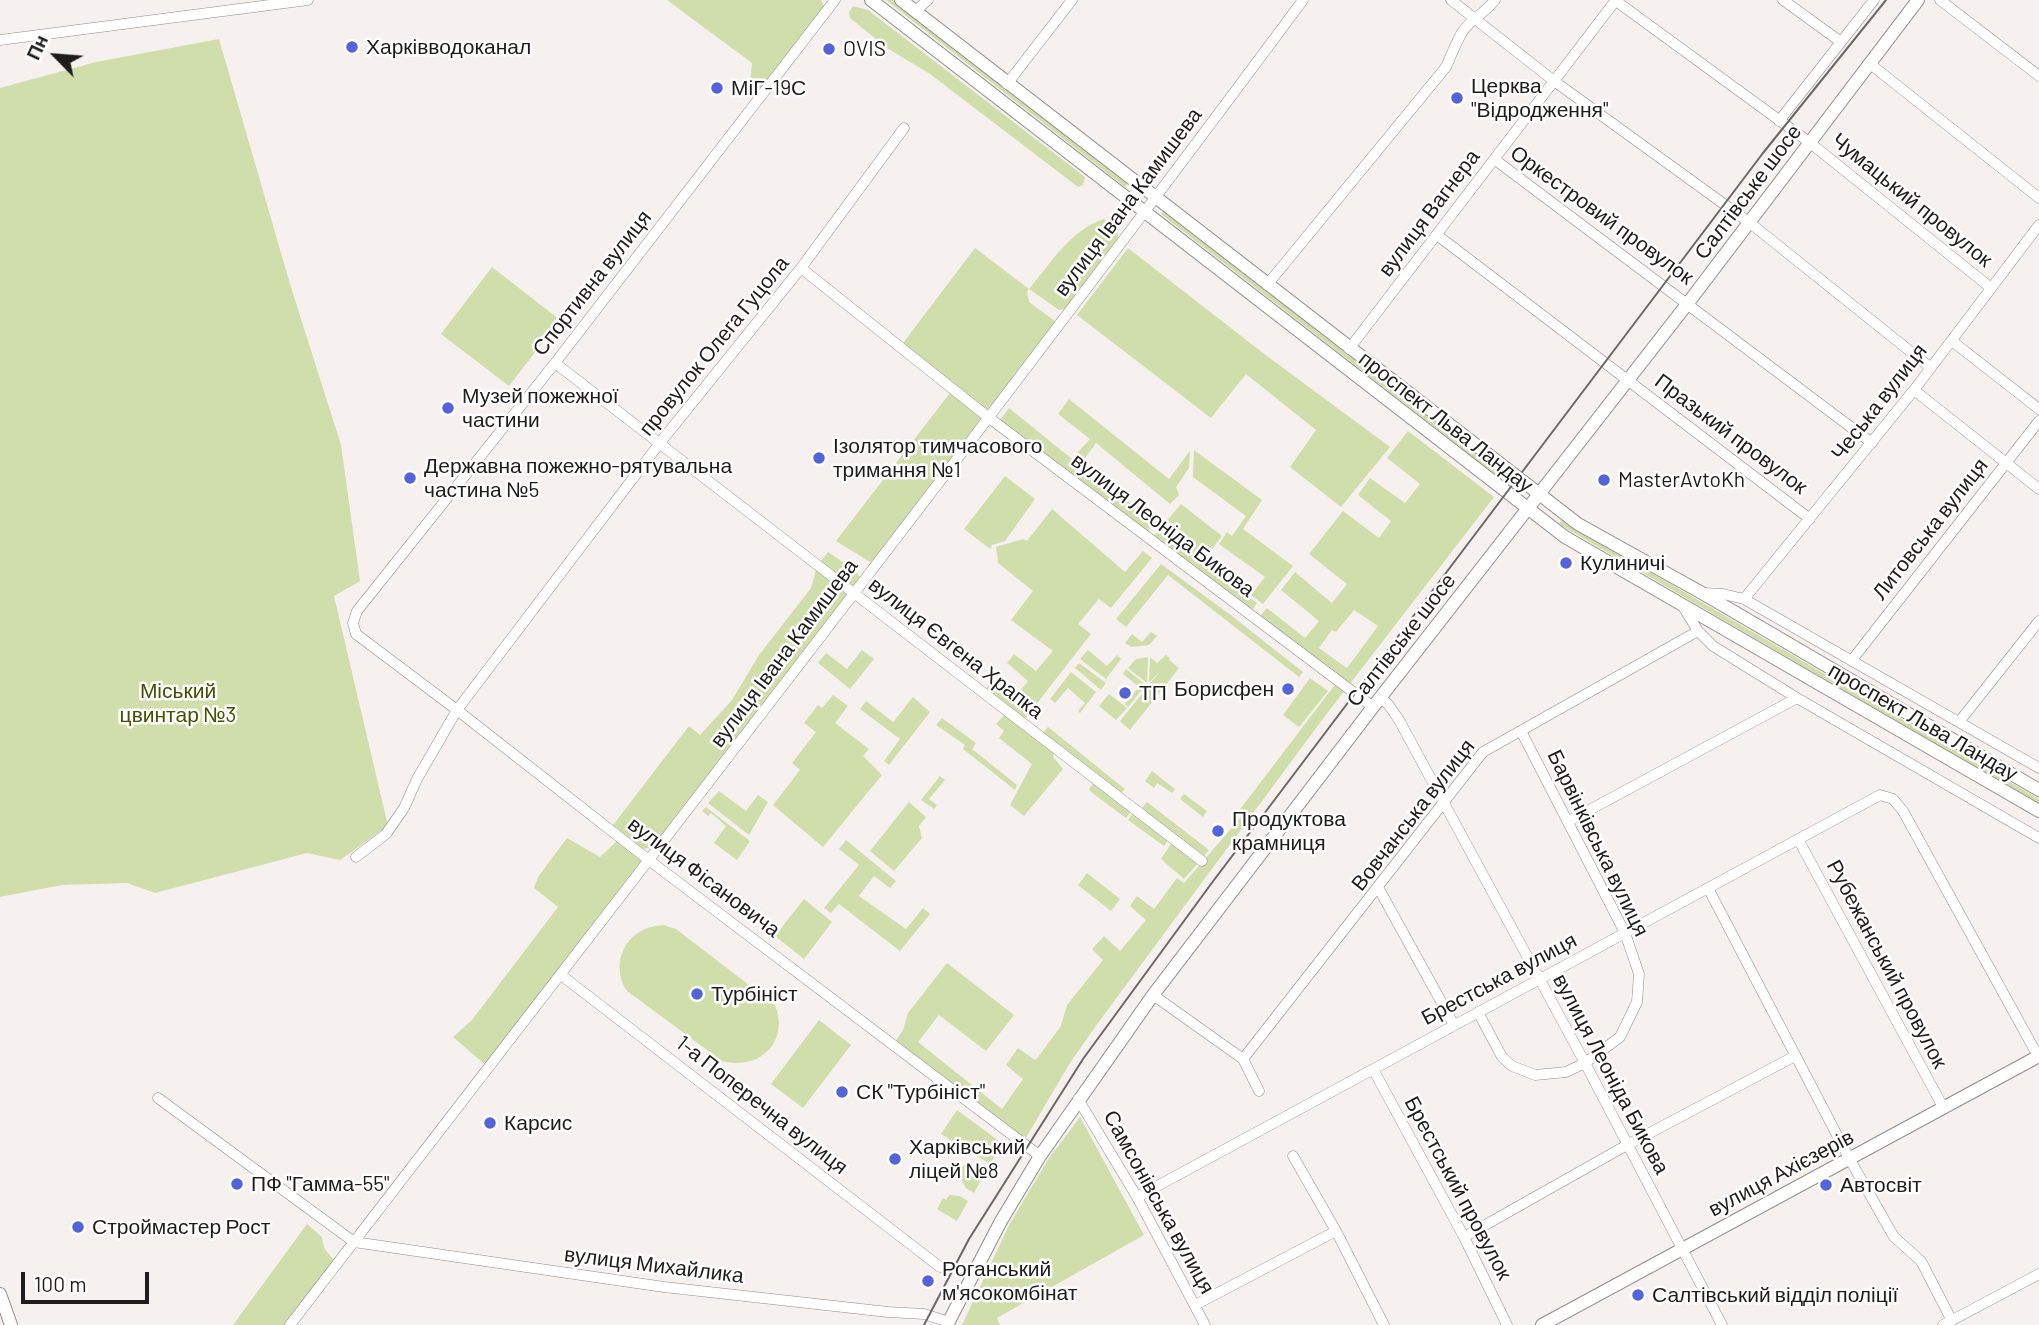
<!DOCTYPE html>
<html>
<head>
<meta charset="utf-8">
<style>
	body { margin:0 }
	#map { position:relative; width:2039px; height:1325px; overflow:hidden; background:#f6f1ee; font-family:Barlow,sans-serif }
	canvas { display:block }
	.north { position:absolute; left:21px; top:21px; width:70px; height:70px; -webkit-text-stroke:5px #fff; paint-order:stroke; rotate:295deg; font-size:19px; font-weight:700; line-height:28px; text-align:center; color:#1e1c1c }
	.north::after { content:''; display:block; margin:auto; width:24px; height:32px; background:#1e1c1c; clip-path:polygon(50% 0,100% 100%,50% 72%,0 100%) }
	.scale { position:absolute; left:21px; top:1272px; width:128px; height:32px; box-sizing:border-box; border:4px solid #1e1c1c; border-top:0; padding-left:9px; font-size:21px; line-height:24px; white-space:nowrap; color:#1e1c1c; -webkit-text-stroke:5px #fff; paint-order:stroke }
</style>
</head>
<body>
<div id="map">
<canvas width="2039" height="1325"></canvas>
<div class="north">Пн</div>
<div class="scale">100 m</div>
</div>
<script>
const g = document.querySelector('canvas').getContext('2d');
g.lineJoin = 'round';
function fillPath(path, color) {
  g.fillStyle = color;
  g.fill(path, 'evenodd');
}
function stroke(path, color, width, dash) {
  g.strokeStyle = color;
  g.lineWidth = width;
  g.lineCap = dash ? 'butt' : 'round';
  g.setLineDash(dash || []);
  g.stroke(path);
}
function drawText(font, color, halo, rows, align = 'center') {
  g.font = font + ' Barlow,sans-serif';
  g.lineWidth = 5;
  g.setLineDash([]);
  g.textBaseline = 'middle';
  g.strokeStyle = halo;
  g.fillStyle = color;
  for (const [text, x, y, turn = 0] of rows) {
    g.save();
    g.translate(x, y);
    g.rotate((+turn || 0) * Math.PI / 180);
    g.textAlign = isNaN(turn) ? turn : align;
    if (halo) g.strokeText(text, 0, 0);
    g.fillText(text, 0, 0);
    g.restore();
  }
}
fillPath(new Path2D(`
	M667 0H821L824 7 755 96H749L752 63Z
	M886 0H893L1128 183 1125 187Z
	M853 6 868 10 1085 177 1083 185 1078 187 930 74 887 48 850 18 849 12Z
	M219 39 290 284 341 445 360 581 334 596 388 826 340 860 307 853 155 893 127 883 62 885 0 897V88L96 62Z
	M1164 211 1503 474 1500 478 1161 214Z
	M1104 219C1110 224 1117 227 1118 235 1120 255 1084 292 1072 308L1059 310 1029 289 1027 291 1029 302 1059 324 875 565 836 541 953 389 900 347 975 248 1029 289C1051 263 1070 230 1104 219Z
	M1128 248 1263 353 1390 447 1341 507 1290 467 1316 430 1246 374 1211 418 1077 315Z
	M492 267 560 320 509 386 441 334Z
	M1069 399 1169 479 1190 451 1189 468 1176 487 1179 495 1170 504 1096 443 1080 465 1155 522 1147 532 1000 420 1009 408 1072 459 1090 439 1058 414Z
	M1408 431 1494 497 1322 720 1098 1023 1070 1063 1024 1141 895 1042 903 1030 908 1013 947 963 1014 1015 986 1051 939 1015 918 1042 1002 1109 1023 1079 1006 1065 1018 1048 1035 1060 1038 1057 1061 1026 1067 1005 1103 960 1092 949 1104 936 1120 951 1146 920 1130 906 1137 896 1154 909 1177 878 1184 883 1242 816 1238 812 1340 678 1260 616 1267 608 1305 638 1319 621 1281 590 1295 572 1332 603 1347 584 1309 554 1343 511 1379 538 1391 521 1358 495 1370 478 1405 503 1420 484 1387 458ZM1354 610 1378 626 1347 668 1319 648 1332 630 1336 632Z
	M1194 450 1262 500 1243 529 1293 566 1263 604 1251 595 1265 577 1219 544 1227 532 1232 536 1246 516 1193 477Z
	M1005 476 1035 499 1005 541 992 545 990 549 964 529Z
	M1181 504 1222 536 1203 561 1257 603 1252 610 1154 536Z
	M1052 509 1125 572 1143 551 1152 558 1111 608 1099 599 1078 624 1091 634 1024 720 985 690 991 682 1013 700 1028 681 1007 663 1014 654 1036 671 1053 651 1011 620 1033 591 998 563 996 547 1023 539 1027 541Z
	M1561 520 2039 799V804L1559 524Z
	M828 552 856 571 863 582 652 847 643 849 613 825 689 726 700 735 732 700 759 655 811 588 817 566Z
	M1161 564 1232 616 1303 672 1299 677 1168 575 1126 627 1116 619Z
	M1151 632 1157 636 1149 645 1131 647 1125 643 1132 634 1142 642Z
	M862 650 874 659 850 689 818 663 826 653 847 669Z
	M1088 650 1107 666 1117 655 1121 659 1106 679 1080 659Z
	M1166 655 1170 658 1169 660 1179 668 1130 730 1120 721 1161 670 1149 683 1150 657 1157 663Z
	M1148 657 1147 683 1128 668 1136 659Z
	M1079 663 1106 683 1101 690 1075 668Z
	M1126 669 1146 685 1128 707 1125 704 1139 687 1123 674Z
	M1071 672 1096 692 1080 713 1078 711 1085 703 1068 688 1055 703 1050 699Z
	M1310 678 1328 691 1299 727 1283 715Z
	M1109 694 1127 708 1116 720 1099 706Z
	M833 695 848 706 835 723 869 749 863 756 882 775 823 847 773 805 800 770 792 763 816 732 804 723 818 705 822 708Z
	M913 697 930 712 889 765 884 761 900 739 860 709 866 701 893 722Z
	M1005 714 1054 752 1053 757 1063 769 1024 816 1010 805 1032 764 999 738 1004 731 996 724Z
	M942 718 976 743 972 749 1017 785 1015 790 963 749 965 745 936 725Z
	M1048 727 1125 789 1120 794 1043 733Z
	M1152 771 1175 789 1172 793 1157 783 1154 788 1145 781Z
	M940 776 945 780 929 799 937 805 934 809 921 800Z
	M1095 781 1132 810 1126 818 1091 792 1089 789Z
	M719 791 746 811 758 795 768 802 749 835 708 803Z
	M1184 794 1207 811 1203 817 1180 799Z
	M909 802 926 817 919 826 922 838 894 871 870 851Z
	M1147 802 1209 850 1204 856 1141 809Z
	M706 807 750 841 737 860 714 843 726 826 711 813 708 816 702 811Z
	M1134 811 1170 837 1164 846 1128 820Z
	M567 838 600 857 617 841 637 856 646 866 489 1068 453 1037 472 1020 558 907 534 888 538 877Z
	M846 840 896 881 890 888 874 876 859 896 906 929 923 908 930 914 900 951 839 904 831 913 824 908 859 865 839 849Z
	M1173 841 1200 861 1184 879 1161 859Z
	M1087 873 1120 899 1111 911 1078 885Z
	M804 899 832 922 804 959 775 936Z
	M663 925 676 929 775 1005C790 1042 759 1071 722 1061L627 991C614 972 618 944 641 931 647 927 656 926 663 925Z
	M819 1020 851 1045 803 1108 771 1084Z
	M957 1110 1003 1144 990 1164 941 1134Z
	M1080 1117 1144 1235 997 1318 1000 1325H962L1009 1225 1047 1161Z
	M966 1162 985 1173 974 1193 966 1188 960 1178 962 1173 960 1171Z
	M949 1195 960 1196 968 1201 957 1221 937 1209 943 1198 946 1200Z
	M307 1224 322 1237 324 1248 337 1264 290 1325H233Z`), '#d0deac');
const minor = new Path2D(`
	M835 0 555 363 357 611 353 623 356 634 457 710 650 861 1040 1156
	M1451 0 1554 81 1750 223 1931 368
	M1783 0 1841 42
	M1940 0 2039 76
	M1616 1 1809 142 1991 288
	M915 11 928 0
	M0 40 308 0
	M1869 63 2039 198
	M1007 84 1072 0
	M1779 121 1874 0
	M1494 159 1872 443
	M1437 235 1810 519
	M801 268 988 417 1373 707
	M1267 285 1446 67C1451 56 1456 42 1463 31 1471 19 1485 13 1495 0
	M1952 341 2039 409
	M1349 349 1616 0
	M555 363 1202 861
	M1914 390 2039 489
	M1704 593 1723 594 1744 599 2039 768
	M1744 599 1914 390 2039 225
	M1682 605 1698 631 1713 646 1797 698 2039 838
	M1852 660 2039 421
	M1380 698 1388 704 1399 720 1585 1063 1722 1325
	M1959 722 2039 621
	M1569 821 1797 698
	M1798 839 1943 1107
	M356 857 386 834 404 808 417 779 457 710 659 444 801 268 904 128
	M1708 888 1849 1158 1894 1237 1921 1261 1952 1321
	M1379 889 1454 1025
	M561 975 940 1267
	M1153 995 1243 1059 1259 1091
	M1478 1012 1502 1057 1512 1066 1535 1075 1566 1072 1585 1063 1620 1037 1637 1002 1639 974 1625 933 1521 731
	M1243 1059 1483 752 1698 631
	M1373 1069 1464 1237 1507 1325
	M158 1098 354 1242 664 1287 888 1312 924 1314 949 1322
	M1078 1099 1137 1197 1205 1325
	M1293 1156 1336 1231 1384 1325
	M1137 1197 1880 795 1893 799 1903 811 2038 1056
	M1464 1237 1627 1145 1795 1056
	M1195 1305 1336 1231
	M290 1325C629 884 972 446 1303 0
	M1943 1325 2039 1274`);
const major = new Path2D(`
	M871 0 1565 537 2039 811
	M901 0 1578 524 1702 593 2039 790
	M0 1294 11 1325
	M947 1325 1001 1221 1040 1156 1153 995 1373 707 1688 303 1918 0
	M1542 1325 2039 1056`);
stroke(minor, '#918c8a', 11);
stroke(major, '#918c8a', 14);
stroke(minor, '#fff', 10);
stroke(major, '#fff', 12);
stroke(new Path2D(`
	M924 1325 969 1239 1083 1059 1211 884 1763 153 1886 0`), '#6a6766', 2);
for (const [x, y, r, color] of [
	[352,47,7,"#5363d9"],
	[829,49,7,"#5363d9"],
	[717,88,7,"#5363d9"],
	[1457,98,7,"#5363d9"],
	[448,408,7,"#5363d9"],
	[819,458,7,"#5363d9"],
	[410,478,7,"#5363d9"],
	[1604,480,7,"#5363d9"],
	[1566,563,7,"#5363d9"],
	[1288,689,7,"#5363d9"],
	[1125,693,7,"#5363d9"],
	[1218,831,7,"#5363d9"],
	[697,994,7,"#5363d9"],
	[842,1092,7,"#5363d9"],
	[490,1123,7,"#5363d9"],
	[895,1159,7,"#5363d9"],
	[237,1184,7,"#5363d9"],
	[1826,1185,7,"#5363d9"],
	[78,1227,7,"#5363d9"],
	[928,1281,7,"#5363d9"],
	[1638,1295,7,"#5363d9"]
]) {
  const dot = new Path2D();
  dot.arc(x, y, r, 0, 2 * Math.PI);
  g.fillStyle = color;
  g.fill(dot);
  stroke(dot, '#fff', 2.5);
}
drawText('21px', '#1e1c1c', '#fff', [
	["Харківводоканал",366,47],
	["OVIS",843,49],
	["Церква",1471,86],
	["\"Відродження\"",1471,110],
	["МіГ-19С",731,88],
	["Музей пожежної",462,396],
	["частини",462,420],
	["Ізолятор тимчасового",833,446],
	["тримання №1",833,470],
	["Державна пожежно-рятувальна",424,466],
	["частина №5",424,490],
	["MasterAvtoKh",1618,480],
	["Кулиничі",1580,563],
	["Борисфен",1274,689,"right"],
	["ТП",1139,693],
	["Продуктова",1232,819],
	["крамниця",1232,843],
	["Турбініст",711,994],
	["СК \"Турбініст\"",856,1092],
	["Карсис",504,1123],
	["Харківський",909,1147],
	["ліцей №8",909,1171],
	["ПФ \"Гамма-55\"",251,1184],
	["Автосвіт",1840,1185],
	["Строймастер Рост",92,1227],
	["Роганський",942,1269],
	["м'ясокомбінат",942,1293],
	["Салтівський відділ поліції",1652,1295]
], 'left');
drawText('21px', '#1e1c1c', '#fff', [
	["Салтівське шосе",1748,192,-53],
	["Чумацький провулок",1912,200,39],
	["вулиця Івана Камишева",1128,202,-53],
	["вулиця Вагнера",1429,213,-53],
	["Оркестровий провулок",1602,215,36],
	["Спортивна вулиця",592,283,-52],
	["провулок Олега Гуцола",714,346,-51],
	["Чеська вулиця",1879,402,-52],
	["проспект Льва Ландау",1446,422,38],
	["Празький провулок",1731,434,37],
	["вулиця Леоніда Бикова",1163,525,37],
	["Литовська вулиця",1930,529,-52],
	["Салтівське шосе",1401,640,-52],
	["вулиця Євгена Храпка",956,648,38],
	["вулиця Івана Камишева",784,653,-53],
	["проспект Льва Ландау",1923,722,30],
	["Вовчанська вулиця",1413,815,-52],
	["Барвінківська вулиця",1598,843,64],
	["вулиця Фісановича",704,877,37],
	["Рубежанський провулок",1887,964,62],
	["Брестська вулиця",1499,979,-28],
	["вулиця Леоніда Бикова",1611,1074,62],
	["1-а Поперечна вулиця",762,1105,38],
	["вулиця Ахієзерів",1781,1173,-28],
	["Брестський провулок",1458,1188,62],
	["Самсонівська вулиця",1159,1202,61],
	["вулиця Михайлика",654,1265,7]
]);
drawText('21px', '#435101', '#fff', [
	["Міський",178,691],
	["цвинтар №3",178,715]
]);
</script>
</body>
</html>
